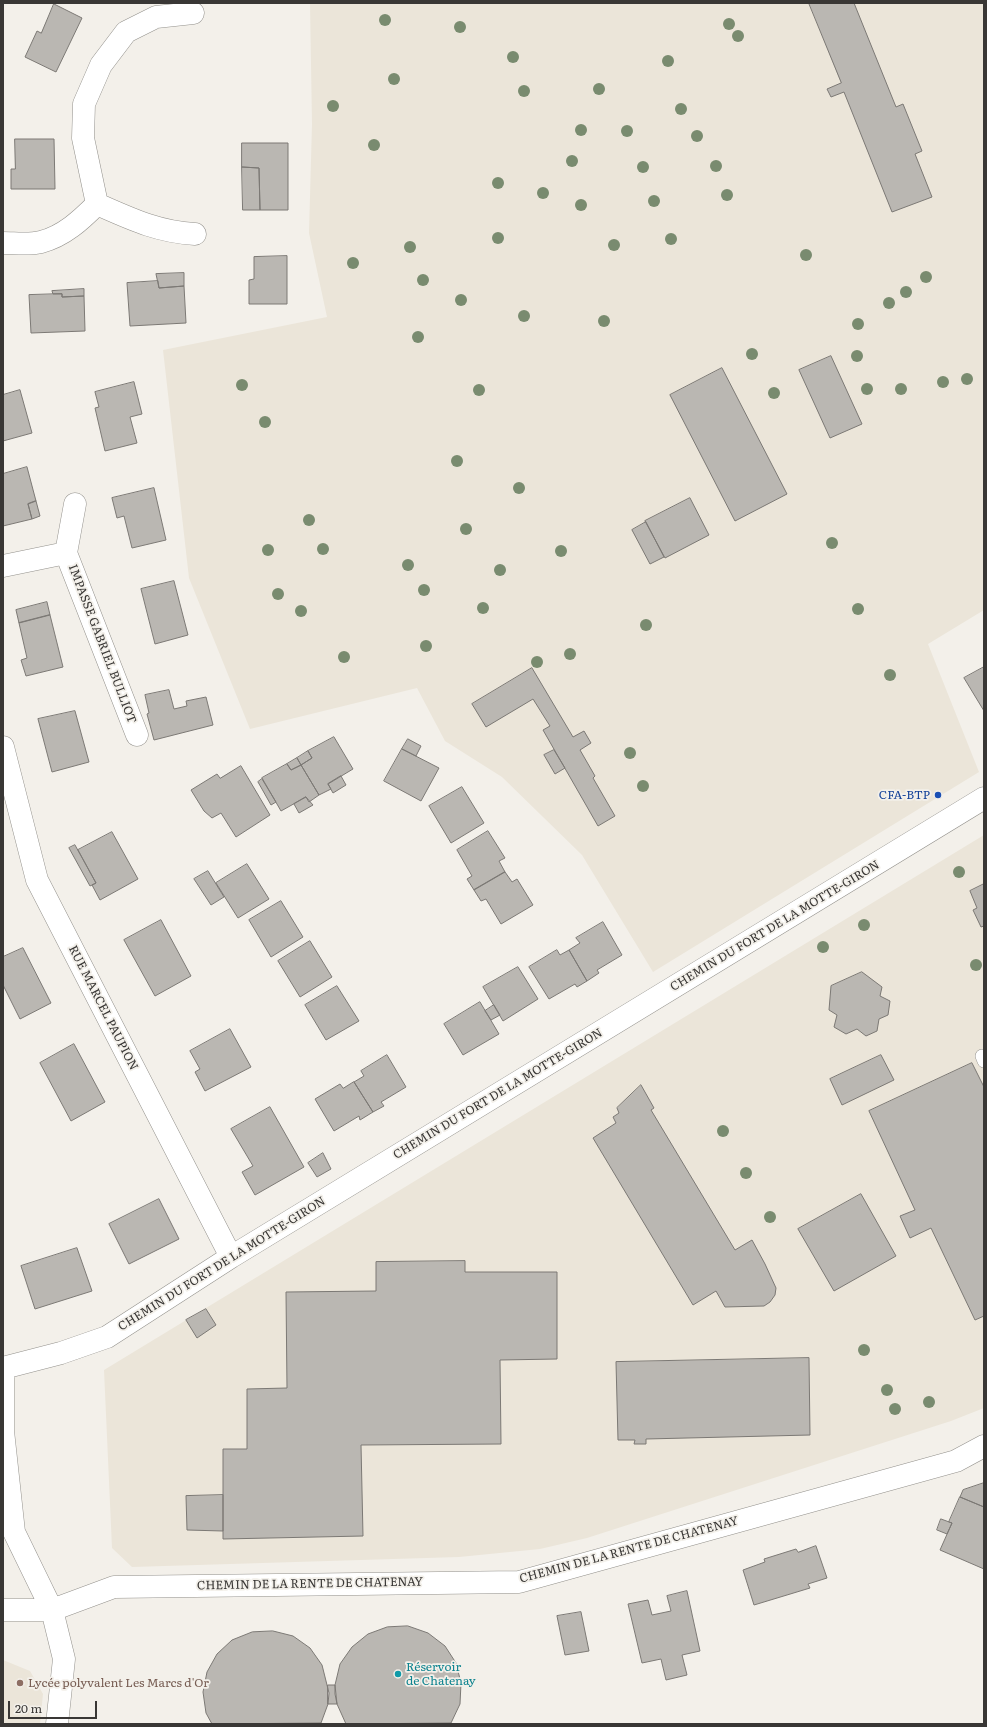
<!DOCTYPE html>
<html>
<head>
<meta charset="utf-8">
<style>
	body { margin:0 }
	#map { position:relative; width:987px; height:1727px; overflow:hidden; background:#f3f0ea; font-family:Literata,serif }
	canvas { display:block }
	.frame { position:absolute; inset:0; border:4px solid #393735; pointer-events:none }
	.scale { position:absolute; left:8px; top:1701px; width:89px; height:18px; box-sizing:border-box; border:2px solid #393735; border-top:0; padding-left:5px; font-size:12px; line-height:14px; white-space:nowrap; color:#393735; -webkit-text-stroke:3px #f3f0ea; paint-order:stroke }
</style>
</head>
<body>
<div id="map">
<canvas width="987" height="1727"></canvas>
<div class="frame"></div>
<div class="scale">20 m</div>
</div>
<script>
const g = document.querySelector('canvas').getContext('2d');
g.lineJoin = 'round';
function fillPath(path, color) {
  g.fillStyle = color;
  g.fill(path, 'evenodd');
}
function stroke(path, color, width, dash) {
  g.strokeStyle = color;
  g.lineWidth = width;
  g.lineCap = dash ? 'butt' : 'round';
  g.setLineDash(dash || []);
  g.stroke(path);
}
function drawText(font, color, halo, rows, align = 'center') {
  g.font = font + ' Literata,serif';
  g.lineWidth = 3.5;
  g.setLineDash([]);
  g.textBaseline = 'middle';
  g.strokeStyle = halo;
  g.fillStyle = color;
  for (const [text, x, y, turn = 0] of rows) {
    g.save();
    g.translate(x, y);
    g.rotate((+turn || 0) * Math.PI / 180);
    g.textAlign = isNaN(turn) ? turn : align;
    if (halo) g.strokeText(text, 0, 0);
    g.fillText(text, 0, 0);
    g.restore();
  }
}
fillPath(new Path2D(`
	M310 3H984V610L928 644 979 772 653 972 582 855 502 777 445 741 417 688 250 729 189 578 163 350 327 317 309 233 312 124Z
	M984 835V1408L951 1421 587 1538 540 1549 459 1557 132 1567 112 1548 104 1370Z
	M3 1660 30 1671 43 1694 40 1724H3Z`), '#ebe5d9');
const building = new Path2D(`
	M809 3H854L896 107 903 104 922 151 915 154 932 197 892 212 844 92 831 97 827 89 841 83Z
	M54 4 82 18 56 72 25 57 37 31 41 33Z
	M15 139H54L55 189H11V169H15Z
	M242 143H288V210H260L259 168 242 167Z
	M242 167 259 168 260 210H243Z
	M287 256V304H249V280L254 279V257Z
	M184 273V286L159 288 156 274Z
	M158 281 159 288 184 286 186 323 130 326 127 283Z
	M84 289V296L62 297V294H53L52 291Z
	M62 294V297L84 296 85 331 31 333 29 295Z
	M831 356 862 424 830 438 799 370Z
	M722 368 787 494 735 521 670 395Z
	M134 382 142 414 130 417 137 443 105 451 95 408 99 407 95 392Z
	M20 390 32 433 3 441V395Z
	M27 467 36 501 28 504 32 519 3 526V474Z
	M154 488 166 540 132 548 124 516 117 518 112 498Z
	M690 498 709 535 665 558 645 521Z
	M36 501 40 516 32 519 28 504Z
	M646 522 664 557 650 564 632 530Z
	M174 581 188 635 155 644 141 589Z
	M47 602 50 615 19 623 16 610Z
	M50 615 63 667 26 676 21 660 27 658 19 623Z
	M984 667V711L964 678Z
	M532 668 573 737 584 731 591 743 580 750 595 776 593 778 615 816 598 826 543 730 550 726 533 699 486 727 472 704Z
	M169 690 174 709 187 706 186 701 206 697 213 725 154 740 147 714 149 713 145 695Z
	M75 711 89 762 52 772 38 719Z
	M334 737 353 769 328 784 331 789 319 795 301 765 312 758 308 751Z
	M408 739 421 746 416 756 402 749Z
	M402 749 439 768 421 801 384 781Z
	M554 750 565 768 555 774 544 755Z
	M308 751 312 758 301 765 297 758Z
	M297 758 301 765 291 770 287 764Z
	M287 764 291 770 301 765 319 795 309 802 306 797 281 811 262 778Z
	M241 766 270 815 236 837 221 813 212 818 204 811 191 790 217 774 220 778Z
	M341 776 346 785 333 793 328 784Z
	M262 779 276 802 271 805 258 782Z
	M462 787 484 823 451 843 429 806Z
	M306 797 313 805 299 813 294 804Z
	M488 831 505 858 499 861 505 872 474 890 467 879 472 876 457 850Z
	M112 832 138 879 100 900 92 885 96 883 78 850Z
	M75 845 96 883 90 886 69 848Z
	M247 864 269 899 238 918 216 883Z
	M208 871 224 897 211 905 194 879Z
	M505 872 512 882 517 879 533 905 501 924 486 899 481 901 474 890Z
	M984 884V926L981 927 973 910 977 908 970 891Z
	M281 901 303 937 271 957 249 920Z
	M161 920 191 976 155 996 124 940Z
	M603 922 622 955 597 970 599 973 587 981 569 950 580 943 576 938Z
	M310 941 332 977 300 997 278 961Z
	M23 948 51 1003 20 1019 3 985V957Z
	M557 950 560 955 569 950 587 981 577 987 575 984 549 999 529 967Z
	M518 967 538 999 503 1021 483 987Z
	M862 972 882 987 880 996 890 1001 888 1015 879 1019 877 1031 866 1036 857 1029 846 1034 834 1027 837 1015 829 1010 831 986Z
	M337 986 359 1021 326 1040 305 1005Z
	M480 1002 499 1034 463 1055 444 1024Z
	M494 1005 500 1015 491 1020 485 1011Z
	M230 1029 251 1067 205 1091 195 1072 200 1069 190 1051Z
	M74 1044 105 1102 71 1121 40 1063Z
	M387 1055 406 1087 381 1102 384 1106 373 1112 354 1082 364 1076 361 1071Z
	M881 1055 894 1080 842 1105 830 1079Z
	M972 1063 984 1087V1316L975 1320 931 1228 910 1238 900 1216 915 1210 869 1111Z
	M354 1082 373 1112 360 1120 359 1116 334 1131 315 1099 340 1084 343 1088Z
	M641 1085 654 1108 651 1110 735 1250 752 1240 765 1264 776 1288 775 1295 770 1302 764 1306 725 1307 716 1291 693 1305 593 1138 616 1123 613 1117 619 1113 617 1108Z
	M270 1107 304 1167 255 1195 242 1172 253 1166 231 1129Z
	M323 1153 331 1169 317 1177 308 1163Z
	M861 1194 896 1256 834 1291 798 1229Z
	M159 1199 179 1239 129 1264 109 1224Z
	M77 1248 92 1291 35 1309 21 1266Z
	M465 1261V1272H557V1359L500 1360 501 1444 361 1445 363 1536 223 1539V1449H247V1389L287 1388 286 1292 376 1291V1262Z
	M206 1309 216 1325 197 1338 186 1320Z
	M809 1358 810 1435 646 1439V1444H634L635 1440H618L616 1362Z
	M984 1483V1507L960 1497 963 1490Z
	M223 1495V1531L187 1530 186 1496Z
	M960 1497 984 1507V1569L940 1550 952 1523 949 1522Z
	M941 1519 952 1523 947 1534 937 1530Z
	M816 1546 827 1578 808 1584 810 1588 754 1605 743 1570 765 1562 764 1559 796 1549 798 1552Z
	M687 1591 700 1651 682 1655 687 1675 666 1680 661 1659 642 1663 628 1604 648 1600 652 1615 671 1611 667 1596Z
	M581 1612 589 1651 565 1655 557 1616Z
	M408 1626 428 1633 445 1646 456 1663 461 1683 460 1704 451 1723 346 1724 337 1704 335 1694V1685L340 1664 352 1647 368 1634 387 1627Z
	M273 1631 293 1636 310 1648 322 1665 329 1693 328 1704 321 1723 212 1724 206 1713 203 1692 207 1672 217 1654 232 1640 252 1632Z
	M328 1685H335L337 1704H328Z`);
fillPath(building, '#bab7b2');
stroke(building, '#7c7975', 1);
const lane = new Path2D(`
	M982 1056 984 1061`);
const street = new Path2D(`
	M97 204 83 138 84 104 101 65 126 32 156 17 193 13
	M97 204C131 219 158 232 195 234
	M3 243C15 243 29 245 41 242 64 236 81 220 97 204
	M66 553 75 504
	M3 566 66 553 137 735
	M3 747 37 880 231 1257
	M3 1368 61 1353 107 1337 231 1257 984 798
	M3 1368V1431L14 1532 52 1610 64 1659 57 1724
	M3 1610H52L114 1587 519 1582 956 1461 984 1446`);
stroke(lane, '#93918c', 14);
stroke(street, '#93918c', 23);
stroke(lane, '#fff', 13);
stroke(street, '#fff', 22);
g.fillStyle = '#798b6f';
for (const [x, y] of [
	[385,20],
	[729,24],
	[460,27],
	[738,36],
	[513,57],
	[668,61],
	[394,79],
	[599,89],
	[524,91],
	[333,106],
	[681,109],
	[581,130],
	[627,131],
	[697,136],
	[374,145],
	[572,161],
	[716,166],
	[643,167],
	[498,183],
	[543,193],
	[727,195],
	[654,201],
	[581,205],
	[498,238],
	[671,239],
	[614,245],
	[410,247],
	[806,255],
	[353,263],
	[926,277],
	[423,280],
	[906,292],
	[461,300],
	[889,303],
	[524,316],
	[604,321],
	[858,324],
	[418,337],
	[752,354],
	[857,356],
	[967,379],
	[943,382],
	[242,385],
	[867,389],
	[901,389],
	[479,390],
	[774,393],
	[265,422],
	[457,461],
	[519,488],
	[309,520],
	[466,529],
	[832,543],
	[323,549],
	[268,550],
	[561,551],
	[408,565],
	[500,570],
	[424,590],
	[278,594],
	[483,608],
	[858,609],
	[301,611],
	[646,625],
	[426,646],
	[570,654],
	[344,657],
	[537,662],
	[890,675],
	[630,753],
	[643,786],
	[959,872],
	[864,925],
	[823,947],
	[976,965],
	[723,1131],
	[746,1173],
	[770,1217],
	[864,1350],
	[887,1390],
	[929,1402],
	[895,1409]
]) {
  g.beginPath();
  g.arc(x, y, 6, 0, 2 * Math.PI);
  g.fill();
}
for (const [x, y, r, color] of [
	[938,795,4,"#1a4fb4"],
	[398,1674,4,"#0f9aa8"],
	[20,1683,4,"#8d6e63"]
]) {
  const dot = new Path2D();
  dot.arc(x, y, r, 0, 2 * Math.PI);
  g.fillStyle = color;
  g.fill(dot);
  stroke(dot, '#f3f0ea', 1.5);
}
drawText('12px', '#393735', '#f3f0ea', [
	["IMPASSE GABRIEL BULLIOT",102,644,69],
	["CHEMIN DU FORT DE LA MOTTE-GIRON",775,926,-31],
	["RUE MARCEL PAUPION",103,1008,63],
	["CHEMIN DU FORT DE LA MOTTE-GIRON",498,1094,-31],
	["CHEMIN DU FORT DE LA MOTTE-GIRON",222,1264,-32],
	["CHEMIN DE LA RENTE DE CHATENAY",629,1550,-15],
	["CHEMIN DE LA RENTE DE CHATENAY",310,1584,-1]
]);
drawText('12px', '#164399', '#f3f0ea', [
	["CFA-BTP",930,795]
], 'right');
drawText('12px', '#0d838f', '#f3f0ea', [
	["Réservoir",406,1667],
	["de Chatenay",406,1681]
], 'left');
drawText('12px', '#785e54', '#f3f0ea', [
	["Lycée polyvalent Les Marcs d'Or",28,1683]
], 'left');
</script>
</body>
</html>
